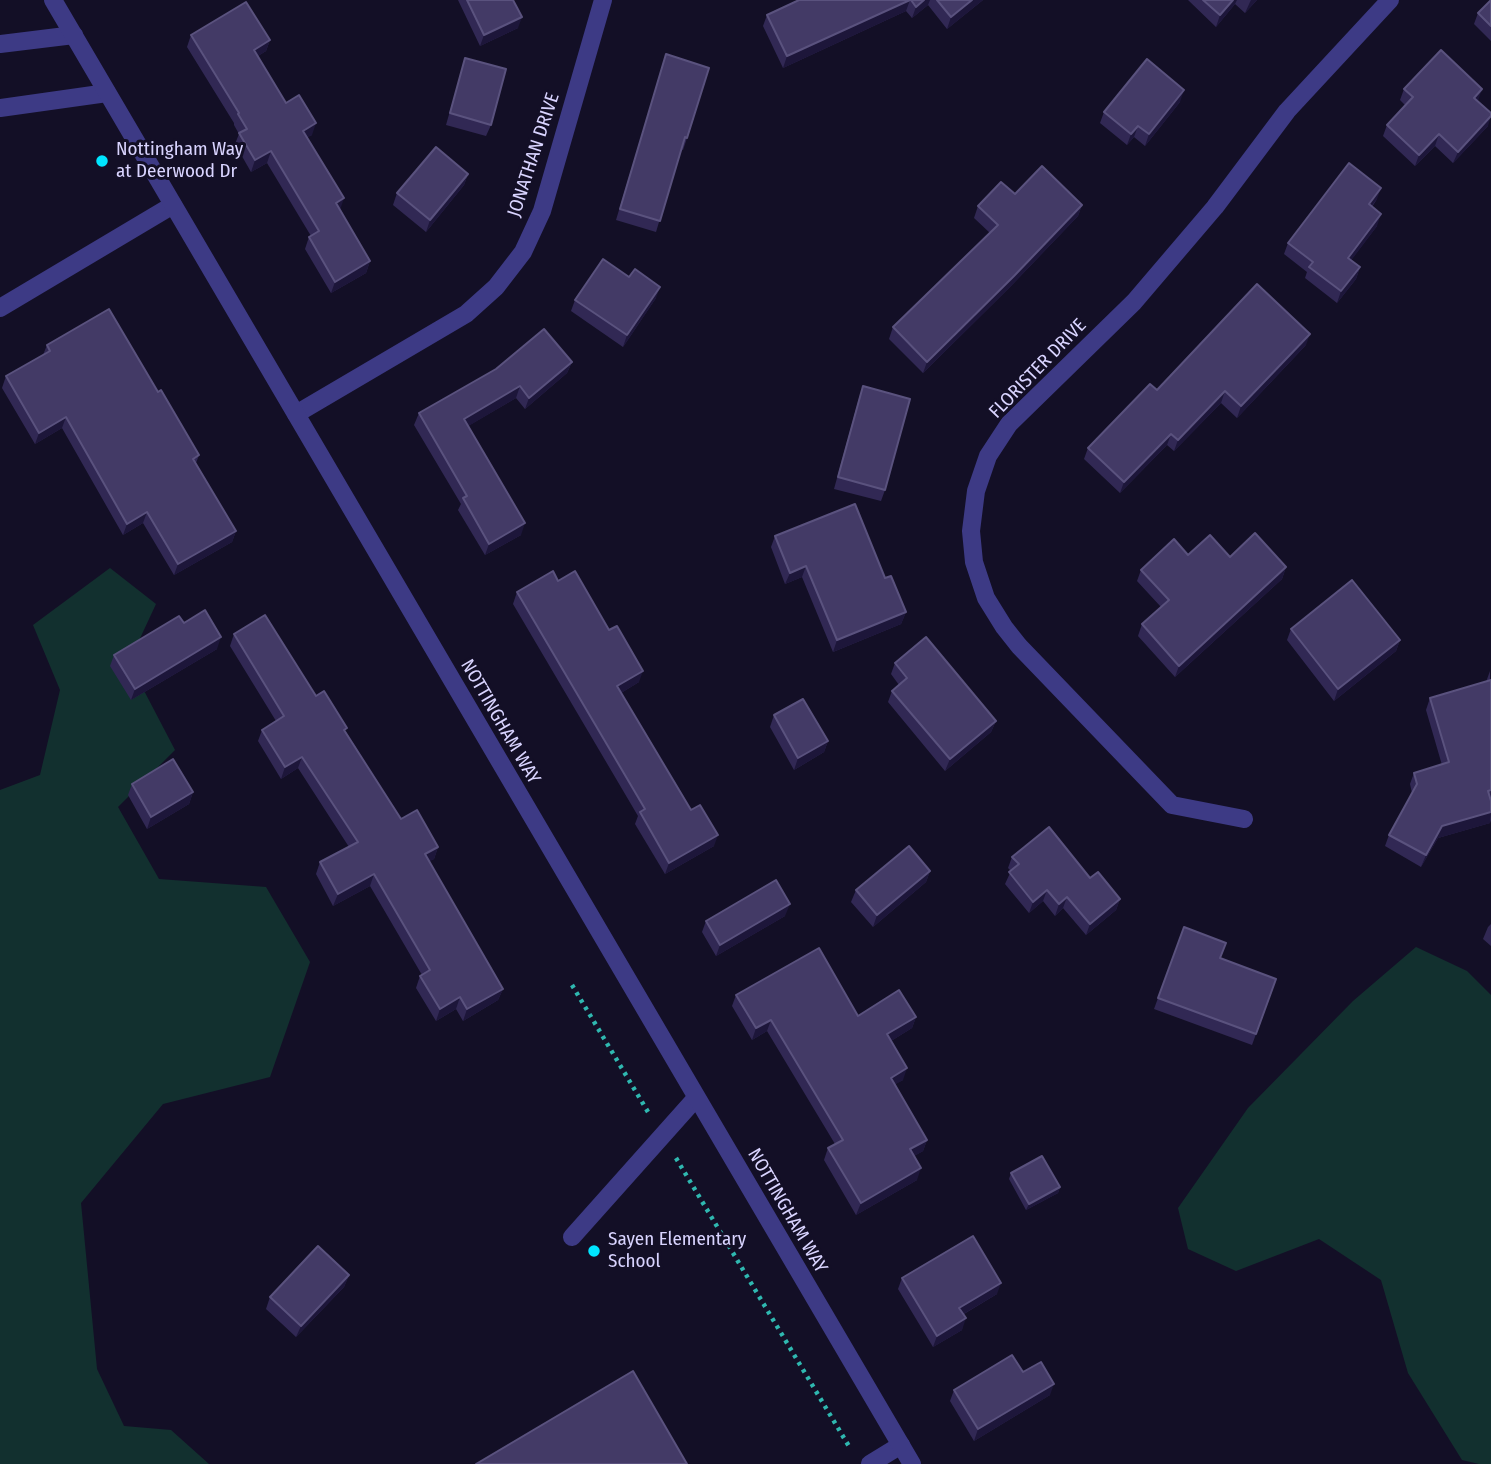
<!DOCTYPE html>
<html>
<head>
<meta charset="utf-8">
<style>
	body { margin:0 }
	canvas { display:block; background:#130f26 }
</style>
</head>
<body>
<canvas width="1491" height="1464"></canvas>
<script>
const g = document.querySelector('canvas').getContext('2d');
g.lineJoin = 'round';
function fillPath(path, color) {
  g.fillStyle = color;
  g.fill(path, 'evenodd');
}
function stroke(path, color, width, dash) {
  g.strokeStyle = color;
  g.lineWidth = width;
  g.lineCap = dash ? 'butt' : 'round';
  g.setLineDash(dash || []);
  g.stroke(path);
}
function drawText(font, color, halo, rows, align = 'center') {
  g.font = font + ' "Fira Sans Condensed",sans-serif';
  g.lineWidth = 6;
  g.setLineDash([]);
  g.textBaseline = 'middle';
  g.strokeStyle = halo;
  g.fillStyle = color;
  for (const [text, x, y, turn = 0] of rows) {
    g.save();
    g.translate(x, y);
    g.rotate((+turn || 0) * Math.PI / 180);
    g.textAlign = isNaN(turn) ? turn : align;
    if (halo) g.strokeText(text, 0, 0);
    g.fillText(text, 0, 0);
    g.restore();
  }
}
fillPath(new Path2D(`
	M110 568 156 604 129 662 175 750 118 807 159 879 266 887 310 962 270 1077 163 1104 81 1203 97 1369 124 1426 171 1430 209 1464H0V790L40 775 60 690 33 625Z
	M1416 947 1467 971 1491 995V1464H1479L1462 1460 1408 1373 1381 1280 1319 1239 1236 1271 1188 1249 1178 1208 1248 1108 1353 1001Z`), '#12302f');
stroke(new Path2D(`
	M572 985 648 1112
	M676 1158 850 1448`), '#2fb8b0', 4.5, [3.5, 5]);
stroke(new Path2D(`
	M0 44 74 35
	M0 108 107 93
	M572 1237 696 1098
	M870 1464 901 1445`), '#3d3a85', 18);
stroke(new Path2D(`
	M0 308 173 205
	M296 414 466 314 496 287 523 252 542 211 603 0
	M1244 819 1172 805 1019 646 1004 627 986 598 974 562 971 531 976 491 988 456 1009 424 1134 302 1215 207 1287 111 1390 0`), '#3d3a85', 18);
stroke(new Path2D(`
	M53 0 912 1464`), '#3d3a85', 18);
fillPath(new Path2D(`
	M458 0H513L518 28 480 46Z
	M799 0H983L947 29 928 5 912 18 906 11 783 68 763 26 767 15Z
	M1188 0H1257L1245 13 1235 4 1216 27Z
	M1491 0V41L1474 24 1478 13Z
	M191 35 270 40 266 51 258 56 286 103 312 135 307 137 340 210 370 261 366 273 331 293 305 249 309 237 311 236 267 163 251 172 235 144 239 134 234 125V123L187 47Z
	M666 54 687 138 683 150 681 149 656 232 616 220Z
	M465 58 491 125 486 136 446 125Z
	M1404 89 1478 101 1488 126 1453 163 1435 146 1415 166 1383 136 1387 125 1405 105 1400 100Z
	M1180 102 1145 146 1134 137 1127 145 1100 123 1104 112Z
	M468 174 464 185 426 232 393 205 397 193Z
	M1015 194 1082 205 1078 216 1010 287 923 373 889 339 893 327 990 233 974 218 978 206Z
	M1377 199 1372 207 1377 226 1351 260 1360 267 1356 279 1337 303 1305 278 1307 272 1284 254 1288 243Z
	M656 298 623 347 571 311 575 300Z
	M47 345 158 392 199 455 196 463 236 531 232 542 174 575 143 523 123 535 62 428 35 444 2 388 6 376 43 355Z
	M1306 345 1237 418 1221 403 1174 451 1167 445 1120 493 1084 459 1088 448 1157 390Z
	M572 362 567 373 525 409 516 398 468 426 521 535 485 555 458 510 461 504 414 425 419 413Z
	M863 386 885 490 881 501 834 489 859 398Z
	M775 536 885 578 906 612 901 624 833 652 802 577 785 584 771 547Z
	M1188 555 1230 557 1286 567 1282 579 1175 677 1138 636 1142 624 1161 607 1137 581 1141 570Z
	M517 592 639 682 621 693 691 810 714 846 665 874 635 824 638 816 513 604Z
	M184 623 217 649 131 700 110 666 114 655Z
	M1291 629 1400 640 1396 651 1334 701 1287 640Z
	M234 634 316 696 346 732 401 819 438 847 434 859 429 861 503 989 498 1000 463 1021 456 1009 436 1021 416 988 420 976 422 975 370 886 333 906 316 874 320 862 349 847 298 768 281 779 258 741 262 730 276 721 230 646Z
	M895 663 996 721 991 732 945 771 888 702 892 691 899 685 891 674Z
	M1490 671 1491 820 1490 823 1438 838 1421 867 1385 846 1389 835 1412 793 1410 784 1414 773 1442 765 1426 710 1430 698 1486 682Z
	M774 715 828 741 824 752 794 770 770 727Z
	M132 784 193 792 189 804 147 829 128 795Z
	M1012 857 1090 878 1120 899 1116 910 1086 935 1063 908 1055 916 1043 901 1029 913 1005 884 1011 871 1008 868Z
	M930 871 926 882 873 927 851 902 856 890Z
	M785 916 716 956 702 932 706 921Z
	M1491 924V946L1483 939 1488 927Z
	M1184 927 1220 958 1276 979 1252 1045 1154 1009Z
	M736 995 858 1016 916 1017 912 1028 891 1041 903 1080 895 1084 927 1140 923 1151 914 1156 917 1180 856 1215 824 1160 828 1148 835 1144 767 1031 752 1040 732 1006Z
	M1011 1173 1060 1187 1058 1193 1026 1210 1009 1179Z
	M349 1275 344 1287 296 1337 266 1309 270 1297Z
	M902 1278 997 1294 964 1314 962 1330 933 1347 898 1289Z
	M1023 1372 1050 1395 974 1441 950 1401 954 1390Z`), '#312854');
fillPath(new Path2D(`
	M910 0 906 11 783 68 787 56Z
	M924 0H930L928 5 912 18 916 7Z
	M972 0H983L947 29 951 17Z
	M1233 0H1237L1235 4 1216 27 1220 15Z
	M1251 0H1257L1245 13 1250 2Z
	M522 17 518 28 480 46 484 35Z
	M270 40 266 51 250 61 254 50Z
	M1482 89 1478 101 1474 98Z
	M1184 90 1180 102 1145 146 1149 134Z
	M1491 116 1488 126 1453 163 1458 152Z
	M316 123 312 135 299 142 303 131Z
	M1138 126 1134 137 1127 145 1131 134Z
	M1439 134 1435 146 1415 166 1419 155Z
	M271 151 267 163 251 172 255 160Z
	M468 174 464 185 426 232 430 220Z
	M1381 188 1377 199 1364 216 1369 204Z
	M344 198 340 210 336 203Z
	M1082 205 1078 216 1010 287 923 373 927 362Z
	M1381 214 1377 226 1344 270 1348 258Z
	M370 261 366 273 331 293 335 282Z
	M1360 267 1356 279 1337 303 1341 291Z
	M660 287 656 298 623 347 627 335Z
	M1310 334 1306 345 1237 418 1241 406Z
	M572 362 567 373 525 409 529 398Z
	M520 386 516 398 460 431 464 419Z
	M1225 391 1221 403 1174 451 1178 440Z
	M66 417 62 428 35 444 39 433Z
	M1171 434 1167 445 1120 493 1124 482Z
	M147 512 143 523 123 535 127 524Z
	M525 523 521 535 485 555 489 544Z
	M236 531 232 542 174 575 178 564Z
	M806 566 802 577 785 584 790 573Z
	M1286 567 1282 579 1175 677 1179 666Z
	M906 612 901 624 833 652 837 640Z
	M221 637 217 649 131 700 135 689Z
	M1400 640 1396 651 1334 701 1338 689Z
	M643 671 639 682 613 698 617 686Z
	M996 721 991 732 945 771 950 759Z
	M828 741 824 752 794 770 798 758Z
	M302 757 298 768 281 779 285 767Z
	M193 792 189 804 147 829 151 817Z
	M1491 812 1490 823 1438 838 1421 867 1426 855 1442 826Z
	M718 835 714 846 665 874 669 863Z
	M438 847 434 859 421 866 425 854Z
	M930 871 926 882 873 927 877 915Z
	M374 874 370 886 333 906 338 894Z
	M1047 890 1043 901 1029 913 1033 902Z
	M1067 897 1063 908 1055 916 1059 904Z
	M1120 899 1116 910 1086 935 1090 924Z
	M790 904 785 916 716 956 720 945Z
	M503 989 498 1000 463 1021 467 1009Z
	M460 997 456 1009 436 1021 440 1009Z
	M916 1017 912 1028 883 1046 887 1034Z
	M771 1020 767 1031 752 1040 756 1028Z
	M907 1068 903 1080 887 1089 891 1078Z
	M927 1140 923 1151 906 1161 910 1149Z
	M921 1168 917 1180 856 1215 861 1203Z
	M1060 1187 1058 1193 1026 1210 1029 1204Z
	M349 1275 344 1287 296 1337 301 1326Z
	M1001 1283 997 1294 955 1319 959 1308Z
	M966 1318 962 1330 933 1347 937 1336Z
	M1054 1384 1050 1395 974 1441 978 1429Z`), '#1d163a');
const building = new Path2D(`
	M467 0H513L522 17 484 35Z
	M799 0H910L787 56 767 15Z
	M911 0H924L916 7Z
	M937 0H972L951 17Z
	M1203 0H1233L1220 15Z
	M1491 0V26L1478 13Z
	M246 2 270 40 254 50 286 103 299 95 316 123 303 131 344 198 336 203 370 261 335 282 309 237 319 231 271 151 255 160 239 133 247 129 238 114 239 113 191 35Z
	M1441 50 1482 89 1474 98 1491 113V116L1458 152 1439 134 1419 155 1387 125 1413 97 1404 89Z
	M666 54 709 68 687 138 685 137 660 221 620 209Z
	M465 58 506 69 491 125 450 113Z
	M1147 59 1184 90 1149 134 1138 126 1131 134 1104 112Z
	M436 147 468 174 430 220 397 193Z
	M1349 163 1381 188 1369 204 1381 214 1348 258 1360 267 1341 291 1309 267 1313 262 1288 243Z
	M1042 166 1082 205 1014 276 927 362 893 327 998 225 978 206 1001 182 1015 194Z
	M603 259 629 277 635 269 660 287 627 335 575 300Z
	M1257 284 1310 334 1241 406 1225 391 1178 440 1171 434 1124 482 1088 448 1150 384 1157 390Z
	M109 309 158 392 161 390 199 455 193 459 236 531 178 564 147 512 127 524 66 417 39 433 6 376 50 351 47 345Z
	M544 329 572 362 529 398 520 386 464 419 525 523 489 544 463 498 467 496 419 413 496 369Z
	M863 386 910 399 885 490 838 477Z
	M855 504 885 578 891 576 906 612 837 640 806 566 790 573 775 536Z
	M1255 533 1286 567 1179 666 1142 624 1169 600 1141 570 1174 539 1188 555 1210 535 1230 557Z
	M553 571 558 581 575 571 609 630 617 626 643 671 617 686 691 810 700 805 718 835 669 863 640 812 645 809 517 592Z
	M1352 580 1400 640 1338 689 1291 629Z
	M205 610 221 637 135 689 114 655 179 616 184 623Z
	M265 615 316 696 324 691 347 728 344 730 401 819 417 810 438 847 425 854 503 989 467 1009 460 997 440 1009 420 976 430 970 374 874 338 894 320 862 358 842 302 757 285 767 262 730 284 716 234 634Z
	M926 637 996 721 950 759 892 691 907 678 895 663Z
	M1491 680V790L1488 791 1491 801V812L1442 826 1426 855 1389 835 1417 784 1414 773 1449 762 1430 698Z
	M803 699 828 741 798 758 774 715Z
	M173 759 193 792 151 817 132 784Z
	M1049 827 1090 878 1098 872 1120 899 1090 924 1067 897 1059 904 1047 890 1033 902 1009 872 1019 864 1012 857Z
	M909 846 930 871 877 915 856 890Z
	M776 880 790 904 720 945 706 921Z
	M1184 927 1226 943 1220 958 1276 979 1256 1034 1158 998Z
	M819 948 858 1016 899 990 916 1017 887 1034 907 1068 891 1078 927 1140 910 1149 921 1168 861 1203 828 1148 843 1140 771 1020 756 1028 736 995Z
	M1042 1156 1060 1187 1029 1204 1011 1173Z
	M973 1236 1001 1283 959 1308 966 1318 937 1336 902 1278Z
	M318 1246 349 1275 301 1326 270 1297Z
	M1012 1355 1023 1372 1041 1362 1054 1384 978 1429 954 1390Z
	M633 1371 687 1464H476Z`);
fillPath(building, '#433a66');
stroke(building, '#5a527e', 2);
for (const [x, y, r, color] of [
	[102,161,7,"#00e5ff"],
	[594,1251,7,"#00e5ff"]
]) {
  const dot = new Path2D();
  dot.arc(x, y, r, 0, 2 * Math.PI);
  g.fillStyle = color;
  g.fill(dot);
  stroke(dot, '#130f26', 2.5);
}
drawText('19px', '#d9d4ff', '#130f26', [
	["Nottingham Way",116,150],
	["at Deerwood Dr",116,172],
	["Sayen Elementary",608,1240],
	["School",608,1262]
], 'left');
drawText('19px', '#d9d4ff', '#130f26', [
	["JONATHAN DRIVE",534,155,-72],
	["FLORISTER DRIVE",1038,369,-46],
	["NOTTINGHAM WAY",500,722,60],
	["NOTTINGHAM WAY",787,1211,60]
]);
</script>
</body>
</html>
